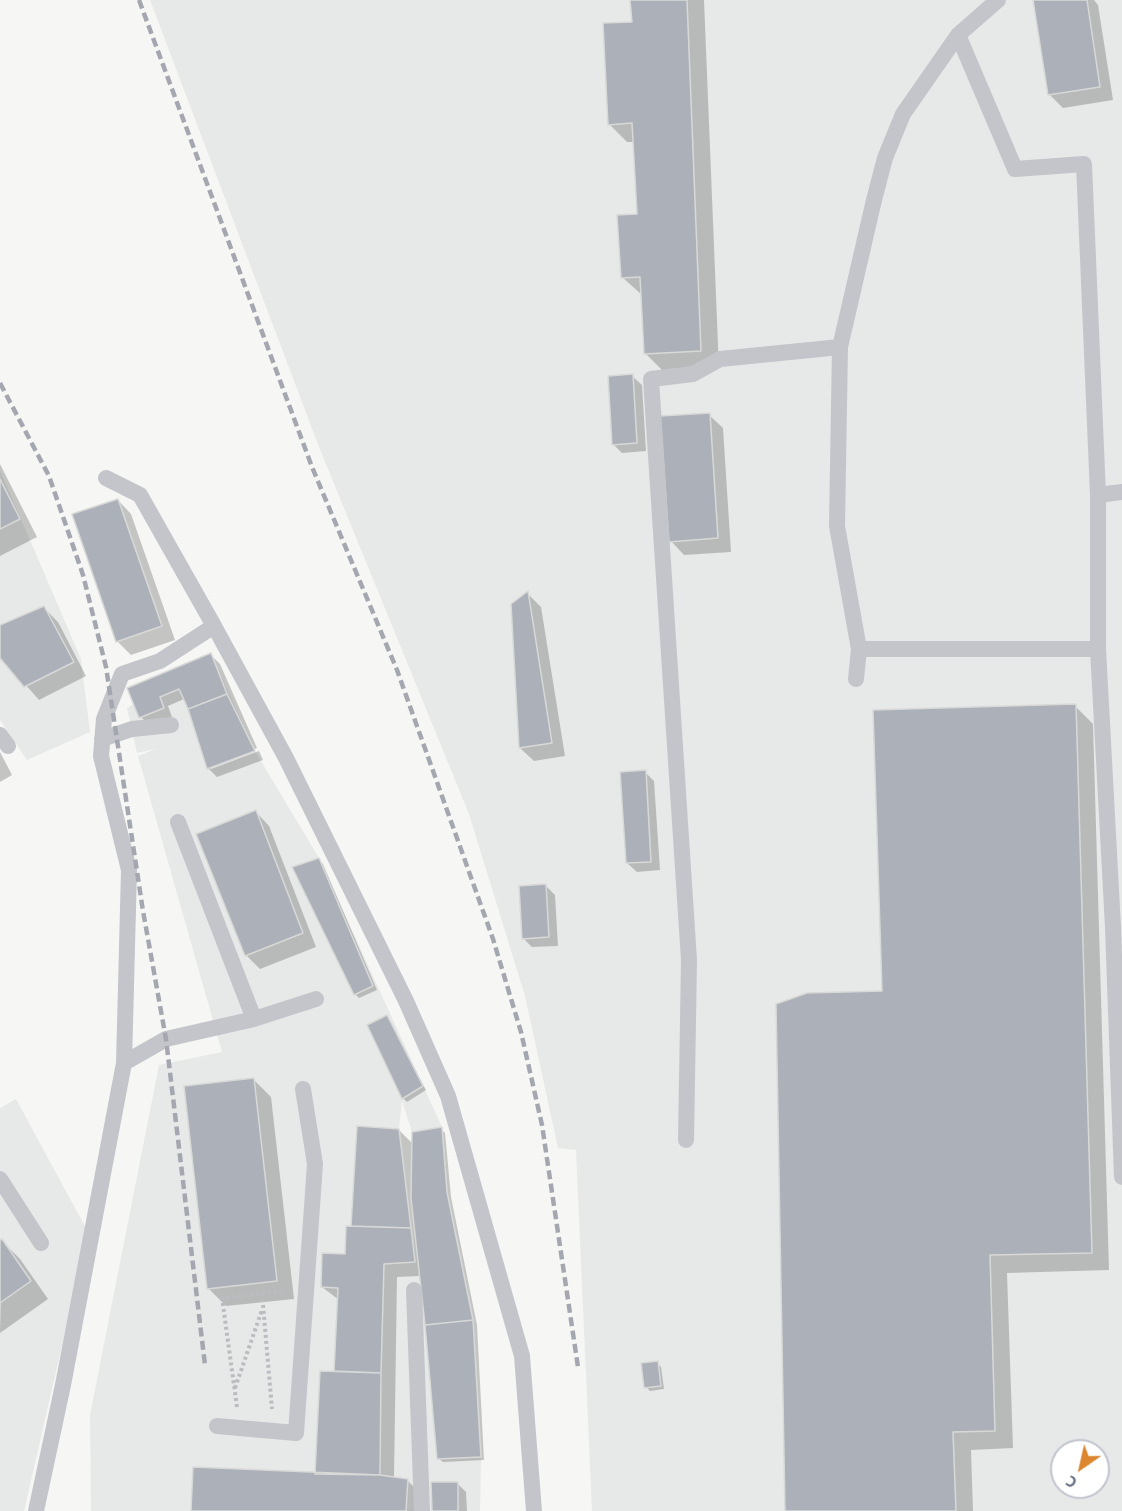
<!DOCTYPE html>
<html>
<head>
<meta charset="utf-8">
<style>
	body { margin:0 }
	#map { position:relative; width:1122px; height:1511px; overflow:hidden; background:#f6f7f4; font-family:"PT Sans",sans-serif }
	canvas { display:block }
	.north { position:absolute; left:1050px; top:1439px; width:60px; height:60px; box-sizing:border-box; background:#fff; border:2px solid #c2c5ce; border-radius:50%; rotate:214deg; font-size:16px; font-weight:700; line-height:24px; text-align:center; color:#676f84 }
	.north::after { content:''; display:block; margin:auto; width:21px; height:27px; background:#dc8730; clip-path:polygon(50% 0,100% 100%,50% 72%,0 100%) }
</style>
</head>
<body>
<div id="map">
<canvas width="1122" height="1511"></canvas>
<div class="north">С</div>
</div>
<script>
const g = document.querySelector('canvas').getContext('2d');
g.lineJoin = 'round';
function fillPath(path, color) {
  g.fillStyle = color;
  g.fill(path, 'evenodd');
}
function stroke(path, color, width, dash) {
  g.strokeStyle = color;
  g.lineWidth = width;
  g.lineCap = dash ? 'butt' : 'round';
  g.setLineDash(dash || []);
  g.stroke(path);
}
fillPath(new Path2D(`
	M150 0H1122V1511H592L576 1150 558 1148 525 996 469 814 319 447ZM1062 1451H1098V1487H1062Z
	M0 470 81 659 90 732 27 760 0 720Z
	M211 653 255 751 319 858 442 1127 447 1192 473 1320 481 1457 480 1511H91L90 1415 159 1065 222 1052 138 756 156 749 137 753 127 708 134 704 127 688ZM402 1101 412 1132 411 1198 416 1262 399 1129Z
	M16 1099 88 1232 24 1511H0V1108Z`), '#e7e8e8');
fillPath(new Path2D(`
	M632 0H704L719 369 664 372 646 354 642 295 622 277 638 215 634 142H627L609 124 633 23Z
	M1035 0H1094L1098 5 1113 100 1063 108 1049 94Z
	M632 376 642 385 646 451 622 453 613 444Z
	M709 415 723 428 731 552 684 555 671 541Z
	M0 464 37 537 0 556Z
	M118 500 131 514 175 640 131 655 117 641Z
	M527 593 541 607 565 756 534 761 520 748Z
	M44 608 58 622 86 676 39 700 0 656V627Z
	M211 655 220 664 257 748 211 766V769L259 751 263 760 217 777 208 768 184 699 168 706 172 717 150 726 141 717 129 689Z
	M1075 706 1093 724 1109 1270 1007 1273 1013 1448 971 1450 973 1511H787L883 992Z
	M0 752 12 775 0 782Z
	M645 772 654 781 660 870 637 872 627 863Z
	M256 812 269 826 316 947 260 969 246 955Z
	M319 859 323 864 377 990 359 998 355 994Z
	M546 886 555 895 558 946 532 947 523 938Z
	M387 1016 426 1090 407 1102 403 1098Z
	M253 1079 271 1097 294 1299 226 1306 208 1288Z
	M358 1128 399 1130 413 1144 441 1129 445 1133 451 1197 477 1325 484 1460 443 1462 438 1458 420 1276 397 1277 394 1478 407 1480 425 1498 424 1511H192L316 1474 335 1373 339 1300 322 1287 347 1255 353 1228Z
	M2 1241 20 1259 48 1299 0 1333Z
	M657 1363 661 1367 664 1389 650 1391 646 1387Z
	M457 1483 466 1492 467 1511H434Z`), '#0003');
const building = new Path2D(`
	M630 0H687L701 351 644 354 640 277 621 278 617 215 637 214 632 123 608 125 603 23 632 22Z
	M1033 0H1087L1100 87 1048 95Z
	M633 374 637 443 612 445 608 376Z
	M710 413 718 538 669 542 660 416Z
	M0 479 20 519 0 529Z
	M118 499 162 626 116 642 72 514Z
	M528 591 552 743 519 748 511 604Z
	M44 606 74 662 24 687 0 658V625Z
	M211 653 227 694 188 709 179 689 160 697 164 708 139 718 127 688Z
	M227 694 255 751 207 769 188 709Z
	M1076 704 1092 1253 990 1255 995 1431 953 1432 956 1511H785L776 1004 807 993 882 991 873 710Z
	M646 770 651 862 626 863 620 772Z
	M256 810 303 933 245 956 196 834Z
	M319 858 373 986 354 995 292 867Z
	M546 884 549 937 522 939 519 886Z
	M387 1015 423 1086 402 1099 367 1025Z
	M254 1078 277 1281 207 1289 184 1086Z
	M357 1126 399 1129 411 1228 351 1226Z
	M442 1127 447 1192 473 1320 425 1325 411 1198 412 1132Z
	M346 1226 411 1228 415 1262 384 1264 381 1373 334 1371 338 1288 321 1287 322 1253 345 1254Z
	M2 1239 31 1281 0 1303V1240Z
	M473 1320 481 1457 437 1459 425 1325Z
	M658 1361 661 1386 644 1388 641 1363Z
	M320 1371 381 1373 380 1475 315 1474Z
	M193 1467 380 1475 408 1479 406 1511H191Z
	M431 1482H458V1511H432Z`);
fillPath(building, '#abb0b9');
stroke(building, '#d8d9d7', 1.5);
stroke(new Path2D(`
	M262 1293 272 1409
	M235 1388 262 1310
	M237 1407 222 1298 285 1290`), '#bbbcc0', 4, [3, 3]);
stroke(new Path2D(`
	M958 35 1015 169 1084 164 1098 495V649L1113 927 1122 1177
	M106 478 140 495 214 626
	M1098 495 1122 492
	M859 649H1098
	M856 679 859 649 837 526 840 347 874 200 885 158 903 114 958 35 998 0
	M0 735 8 746
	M102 739 132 729 171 725
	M178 822 254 1019
	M124 1063 129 870 101 756 104 719 122 674 160 661 214 626 286 758 406 1001 448 1096 522 1356 534 1511
	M686 1140 689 960 651 379 693 374 720 359 840 347
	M0 1179 41 1243
	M414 1290 422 1511
	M217 1426 296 1433 315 1164 303 1089
	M36 1511 63 1385 124 1063 166 1039 254 1019 316 999`), '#c3c5ca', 16);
stroke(new Path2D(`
	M139 0 312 467 397 670 493 939 521 1032 542 1125 578 1367
	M0 383 49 476 83 575 106 667 143 911 166 1039 205 1365`), '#a4a7af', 4.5, [9, 4.5]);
</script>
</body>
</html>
